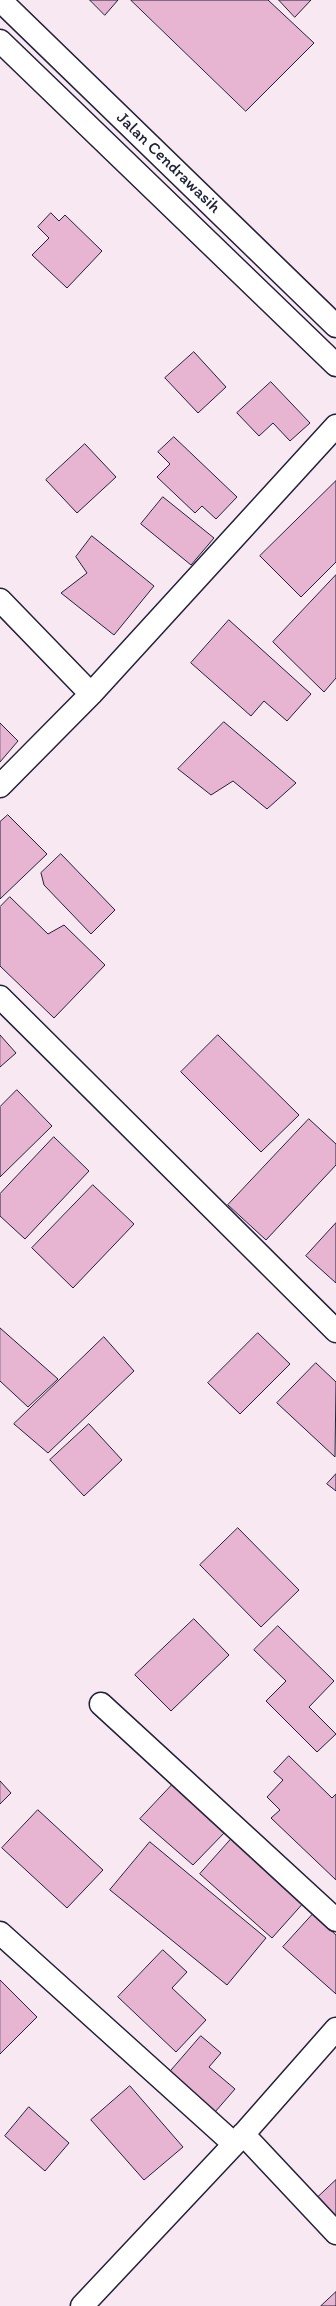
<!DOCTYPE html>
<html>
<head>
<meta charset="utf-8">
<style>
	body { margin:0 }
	canvas { display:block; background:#f8e8f1 }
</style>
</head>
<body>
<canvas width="336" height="2306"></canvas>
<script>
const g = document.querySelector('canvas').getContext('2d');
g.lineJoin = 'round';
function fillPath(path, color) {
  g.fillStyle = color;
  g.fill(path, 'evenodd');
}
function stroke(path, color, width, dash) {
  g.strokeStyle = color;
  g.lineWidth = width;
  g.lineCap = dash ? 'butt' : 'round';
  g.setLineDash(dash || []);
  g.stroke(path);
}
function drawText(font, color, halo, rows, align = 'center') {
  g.font = font + ' Itim,sans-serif';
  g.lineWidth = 3;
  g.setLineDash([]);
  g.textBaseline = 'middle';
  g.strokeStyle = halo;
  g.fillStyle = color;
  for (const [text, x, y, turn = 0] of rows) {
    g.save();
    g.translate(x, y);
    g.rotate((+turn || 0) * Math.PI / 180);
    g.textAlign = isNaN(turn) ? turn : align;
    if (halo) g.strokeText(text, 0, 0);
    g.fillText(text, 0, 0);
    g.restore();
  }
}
const building = new Path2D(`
	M90 0H118L105 15Z
	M131 0H268L314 43 246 111Z
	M279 0H311L295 17Z
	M51 213 59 221 65 215 102 251 67 288 32 255 49 238 38 227Z
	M194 352 226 387 198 413 165 378Z
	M271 382 310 423 290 441 273 423 259 436 237 413Z
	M174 437 237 497 216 519 202 506 195 513 157 477 170 464 158 452Z
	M85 444 116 477 77 513 46 480Z
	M336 481V562L301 597 260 556Z
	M163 497 214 538 191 565 141 524Z
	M92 536 154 586 114 635 61 593 87 573 76 557Z
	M336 575V678L324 692 273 642Z
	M229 620 311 694 287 721 264 701 251 716 191 663Z
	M224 722 296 783 267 809 233 781 211 795 178 769Z
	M0 723 18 741 0 762Z
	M8 815 47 854 0 899V822Z
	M61 854 115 910 91 934 44 885 41 873Z
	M10 897 48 934 64 925 105 965 54 1018 0 966V907Z
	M0 1035 16 1053 0 1067Z
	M218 1035 299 1115 261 1152 181 1072Z
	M17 1090 52 1126 0 1177V1107Z
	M309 1119 336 1144V1165L266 1240 228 1205Z
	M54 1137 89 1171 25 1239 0 1216V1194Z
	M93 1185 134 1224 73 1288 32 1248Z
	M336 1223V1283L306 1256Z
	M0 1328 58 1379 28 1407 0 1381Z
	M258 1333 290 1364 240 1414 208 1383Z
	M104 1337 134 1371 48 1453 14 1424Z
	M316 1363 336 1382 335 1457 277 1403Z
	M89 1424 122 1460 84 1496 50 1460Z
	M336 1474V1491L327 1484Z
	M238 1528 299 1590 261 1627 200 1565Z
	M194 1619 229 1655 171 1711 135 1675Z
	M278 1626 334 1681 309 1707 336 1734 317 1752 266 1701 286 1681 254 1650Z
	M289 1756 332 1798 336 1794V1880L271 1818 280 1810 267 1797 283 1780 274 1772Z
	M0 1781 11 1793 0 1804Z
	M172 1785 226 1831 193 1865 140 1819Z
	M38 1810 103 1870 67 1908 2 1848Z
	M233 1837 306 1900 272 1938 200 1874Z
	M150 1842 266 1938 227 1985 110 1890Z
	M313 1914 336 1935V1994L283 1947Z
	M163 1950 187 1972 172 1988 206 2020 176 2052 118 1997Z
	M0 1980 37 2017 0 2054Z
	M201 2036 221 2053 209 2067 235 2089 215 2112 169 2073Z
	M130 2086 183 2147 144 2180 91 2120Z
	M29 2107 69 2143 45 2171 5 2136Z
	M336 2180V2219L317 2198Z
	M336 2292V2306H321Z`);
fillPath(building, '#e7b4d1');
stroke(building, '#22223b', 1);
const minor = new Path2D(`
	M0 600 91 694
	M0 786 91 694 336 426
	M0 997 336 1331
	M101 1704 336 1920
	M0 1933 233 2143
	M243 2134 336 2233
	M82 2306 240 2138 336 2029`);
const secondary = new Path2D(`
	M0 0 336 326
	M0 41 336 365`);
stroke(minor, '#22223b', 25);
stroke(secondary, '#22223b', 25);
stroke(minor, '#fff', 22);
stroke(secondary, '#fff', 22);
drawText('17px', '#22223b', '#fff', [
	["Jalan Cendrawasih",168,163,44]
]);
</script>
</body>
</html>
